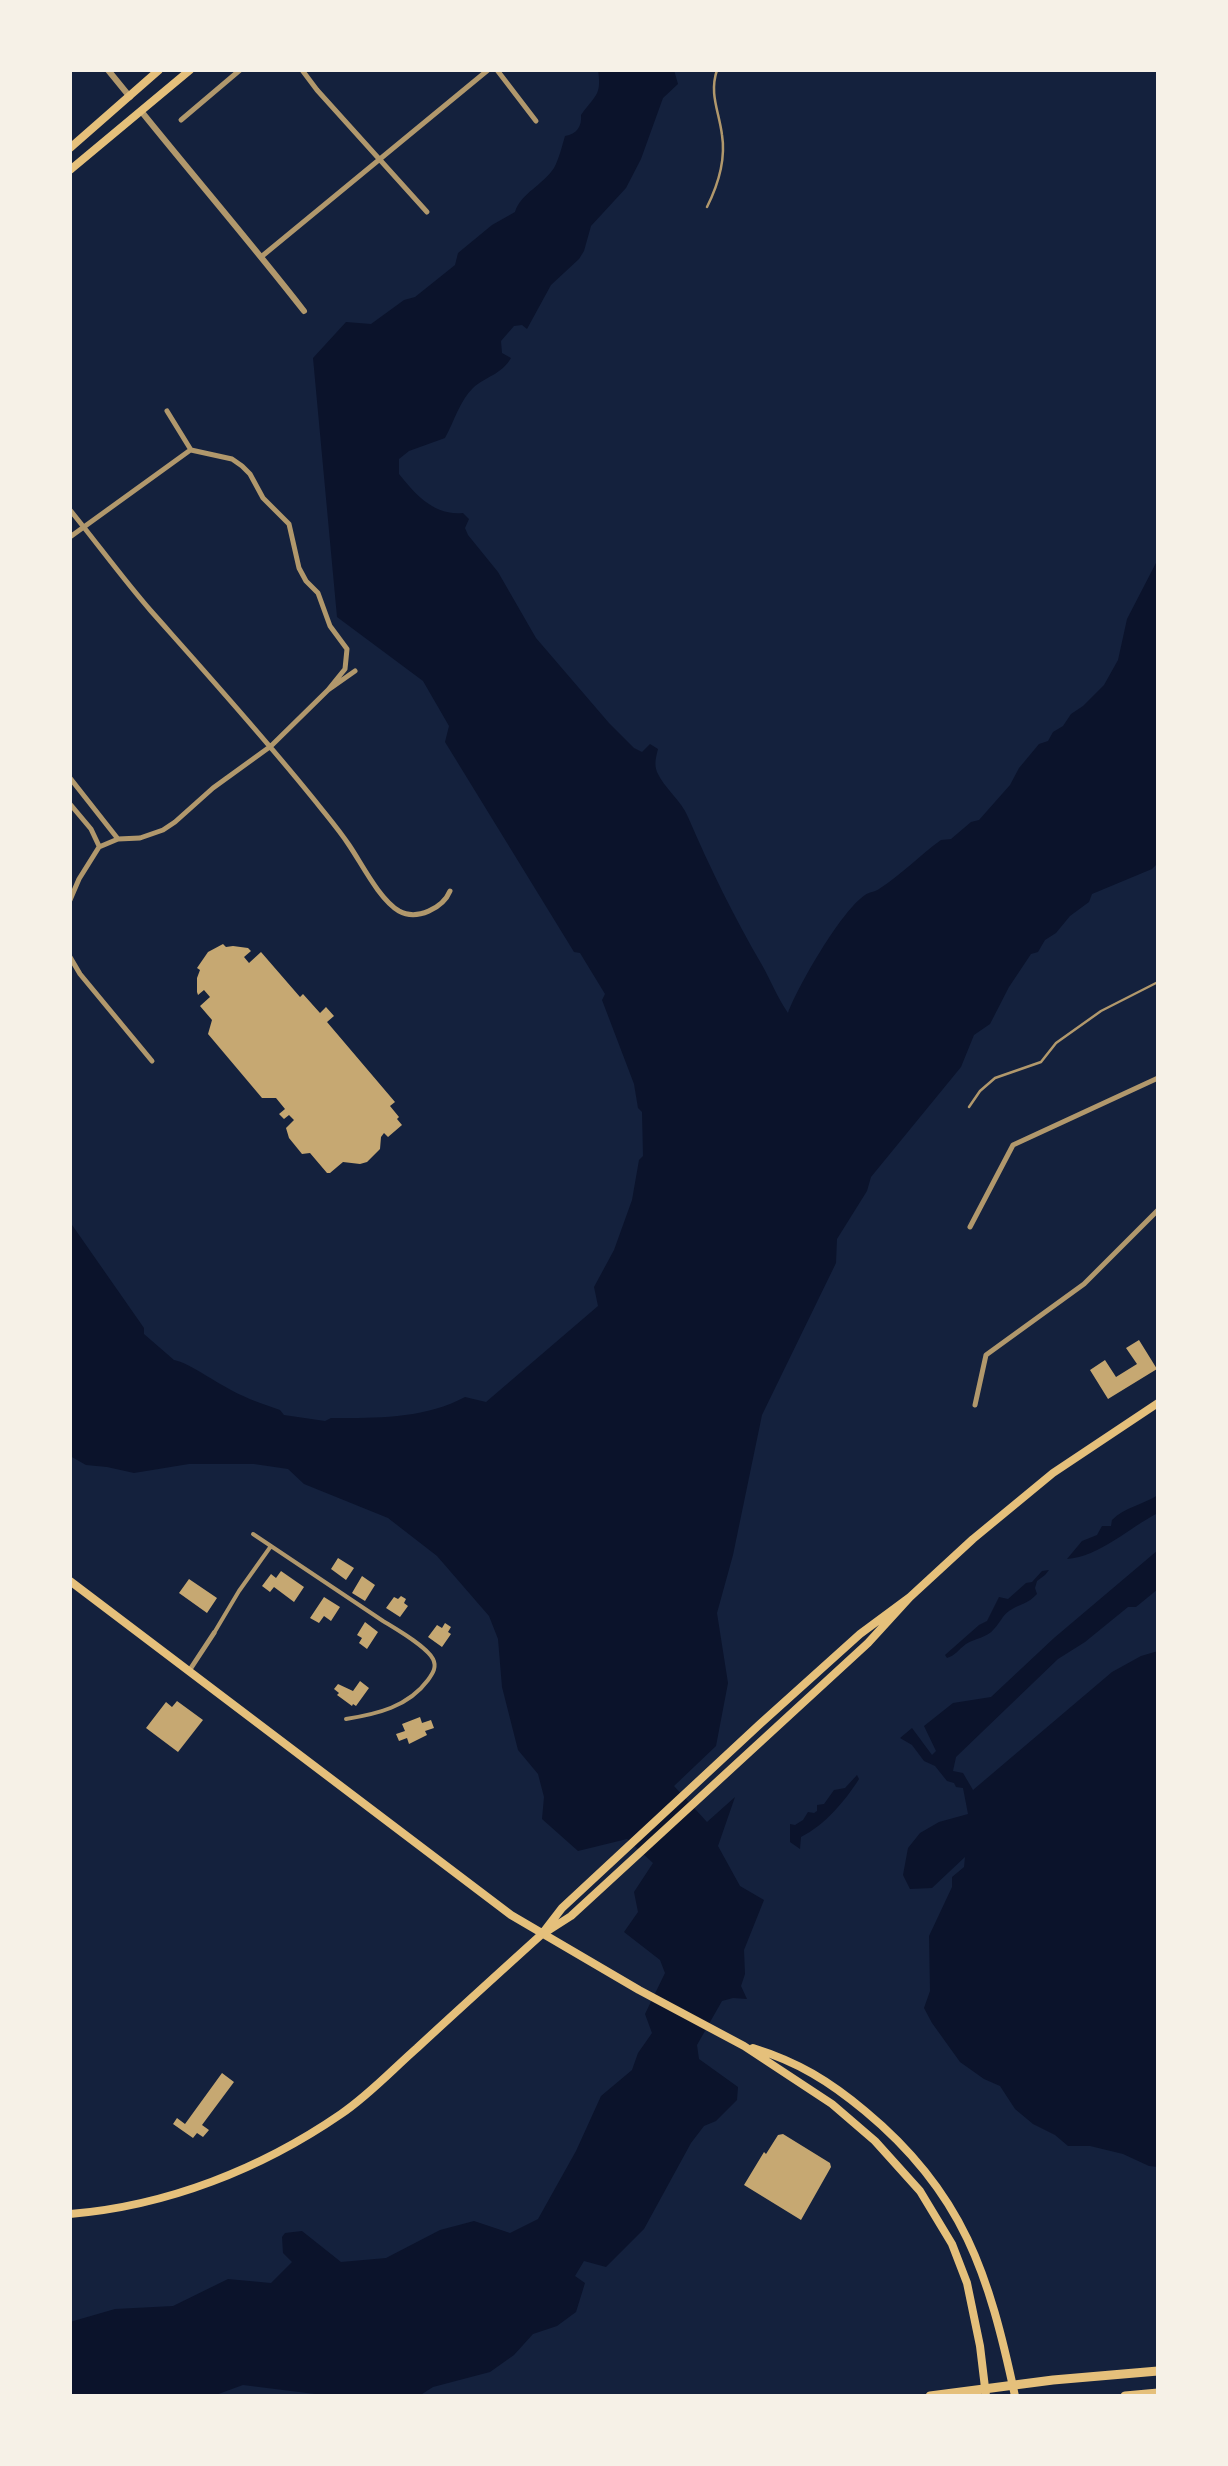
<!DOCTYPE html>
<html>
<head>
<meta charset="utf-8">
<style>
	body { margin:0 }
	#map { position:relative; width:1228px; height:2466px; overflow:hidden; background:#14213d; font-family:"Noto Sans",sans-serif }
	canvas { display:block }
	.frame { position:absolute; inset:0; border:72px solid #f6f1e7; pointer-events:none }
</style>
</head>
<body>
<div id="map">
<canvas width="1228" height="2466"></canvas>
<div class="frame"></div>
</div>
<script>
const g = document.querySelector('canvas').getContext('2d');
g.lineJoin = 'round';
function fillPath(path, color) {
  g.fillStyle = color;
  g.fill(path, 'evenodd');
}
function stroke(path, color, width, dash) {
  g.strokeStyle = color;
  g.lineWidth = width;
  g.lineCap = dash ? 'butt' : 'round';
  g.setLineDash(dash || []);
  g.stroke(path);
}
fillPath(new Path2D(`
	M598 70H674L678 84 663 98 641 159 626 188 591 226 584 251 579 259 551 285 527 329 522 325 514 326 501 341 502 353 511 358C501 375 486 376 473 388 460 400 454 422 445 438L409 451 399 459V474C415 494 434 516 463 513L469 519 465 528 468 535 498 572 536 638 609 723 634 748 642 752 650 744 658 749C656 757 654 764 657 772 664 788 681 800 688 817 710 868 734 917 762 965 771 981 777 997 788 1013 798 986 841 911 865 895 869 892 875 892 879 889 901 875 920 855 941 840L951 839 971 822 979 820 1010 785 1019 768 1039 744 1048 741 1053 732 1063 726 1071 714 1083 706 1104 685 1118 660 1127 619 1158 559V863L1152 869 1092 894 1089 902 1070 916 1056 933 1045 940 1038 952 1031 954 1009 987 990 1024 974 1035 961 1067 871 1177 867 1191 837 1239 836 1263 762 1415 733 1555 717 1613 728 1683 716 1746 674 1786 707 1822 735 1797 718 1846 740 1886 764 1900 744 1950 745 1974 741 1986 747 1999 733 1998 722 2001 697 2045 699 2059 738 2087 737 2100 716 2121 704 2126 691 2143 644 2229 606 2267 584 2261 575 2276 585 2283 576 2312 557 2326 533 2334 514 2355 490 2372 433 2387 419 2396H331L243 2385 213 2396H70V2322L115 2309 173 2306 228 2279 271 2283 292 2262 283 2253 282 2237 285 2233 302 2231 341 2262 386 2258 440 2230 474 2221 510 2233 538 2219 576 2151 601 2096 632 2070 638 2053 652 2033 645 2014 665 1973 660 1960 624 1932 638 1912 634 1892 653 1863 627 1839 578 1851 542 1819 544 1797 538 1774 518 1750 502 1687 498 1639 489 1616 437 1556 388 1518 304 1484 288 1469 254 1464H189L134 1473 107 1467 86 1465 70 1456V1222L144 1328V1334L174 1360C188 1362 224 1388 241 1395 253 1401 267 1405 280 1410L284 1415 325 1421 331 1418C376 1418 424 1419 465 1397L486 1402 598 1306 594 1287 614 1250 632 1200 639 1160 643 1156 642 1112 638 1108 634 1084 602 1000 605 994 580 953 574 952 445 742 449 726 423 681 337 617 313 358 346 322 371 324 404 300 415 297 455 265 458 253 492 225 515 212C520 194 543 185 554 168 559 159 562 146 565 136 577 134 582 126 581 115 595 95 602 96 598 70Z
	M1158 1495V1513C1130 1527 1099 1557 1067 1559L1082 1541 1097 1535 1102 1526H1111L1112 1520C1125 1507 1142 1505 1158 1495Z
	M1158 1550V1589L1136 1607H1128L1085 1642 1058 1659 956 1757 953 1771 963 1773 973 1790 1112 1672 1141 1656 1158 1651V2167L1149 2166 1123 2154 1090 2146H1068L1055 2135 1033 2124 1015 2109 1000 2086 984 2079 960 2062 932 2023 924 2008 930 1991 929 1936 952 1887V1877L964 1867 965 1857 932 1888 910 1889 903 1875 908 1848 920 1833 939 1822 968 1814 963 1788 956 1787 954 1783 947 1781 935 1766 924 1761 912 1745 900 1738 912 1728 932 1755 936 1751 924 1726 953 1703 991 1697 1054 1638Z
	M1049 1570 1045 1575 1037 1581 1035 1588 1037 1594C1028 1604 1019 1604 1009 1611 1002 1616 1000 1623 994 1629 987 1638 975 1638 966 1644 958 1650 956 1655 947 1658L945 1655 979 1625 987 1621 999 1597 1008 1599 1026 1583 1032 1582 1042 1571Z
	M857 1775 859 1779C845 1801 825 1825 801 1837L800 1849 790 1842V1824L795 1825 803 1820 808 1812 814 1813 817 1811V1805L824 1804 834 1790 845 1788Z`), '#0b132b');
fillPath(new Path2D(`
	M223 944 226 947 233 946 248 948 251 951 244 957 249 963 261 952 300 997 303 994 320 1013 326 1007 334 1016 327 1022 395 1102 390 1106 399 1117 397 1119 402 1125 388 1137 384 1133 381 1137 380 1149 367 1162 360 1164 343 1162 330 1173H327L310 1153 302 1154 289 1138 286 1128 294 1120 289 1115 284 1119 279 1114 285 1109 276 1098H262L208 1034 212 1020 200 1006 210 997 204 990 198 995 197 992V978L200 970 197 968 208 952Z
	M1139 1340 1157 1369 1108 1399 1090 1370 1105 1360 1116 1377 1137 1364 1126 1348Z
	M338 1558 354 1568 346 1580 331 1569Z
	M281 1571 304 1587 294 1602 274 1587 270 1592 262 1586 271 1574 276 1578Z
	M362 1576 375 1585 365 1601 352 1593Z
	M189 1579 217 1598 207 1613 179 1593Z
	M401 1596 406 1599 404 1603 408 1606 400 1617 386 1608 394 1597 398 1599Z
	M324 1597 340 1607 331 1621 324 1616 319 1623 310 1618Z
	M365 1622 378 1632 367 1649 359 1643 362 1638 357 1635Z
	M445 1623 451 1627 448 1632 451 1634 442 1647 428 1637 437 1625 442 1628Z
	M360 1681 369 1688 356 1706 353 1704 352 1706 337 1695 339 1693 334 1689 338 1684 353 1691Z
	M177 1701 203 1720 178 1752 146 1728 166 1702 172 1707Z
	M420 1717 422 1723 431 1720 434 1728 425 1731 427 1735 409 1744 407 1738 399 1741 396 1734 405 1731 402 1724Z
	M222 2073 234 2082 202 2125 209 2130 203 2137 197 2133 193 2138 173 2124 177 2118 185 2124Z
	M783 2134 830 2163 831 2167 801 2220 744 2185 764 2152 766 2154 778 2135Z`), '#c6a872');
stroke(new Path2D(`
	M707 207C718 185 726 160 722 135 719 111 709 94 717 70
	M969 1107 980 1091 995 1078 1041 1062 1056 1043 1101 1011 1158 982`), '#b1986c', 2.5);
stroke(new Path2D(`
	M253 1534C296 1563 340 1592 383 1621 396 1629 426 1646 433 1659 437 1667 433 1673 428 1680 408 1707 377 1714 346 1719
	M214 1633 239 1591 271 1546`), '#b1986c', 4);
stroke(new Path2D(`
	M302 70 317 90 427 212
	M497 70 536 121
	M181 120 240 70
	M261 257 488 70
	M167 411 191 450 232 459 242 466 250 474 263 498 289 524 299 568 306 581 318 593 330 626 347 649 345 669 328 690
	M70 510C97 543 123 579 151 611 207 674 263 736 316 802 327 816 339 830 349 845 362 864 379 899 399 911 417 921 443 908 450 891
	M70 537 189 451
	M70 778 118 839
	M70 804 91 829 99 846
	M99 847 118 839 140 838 163 830 175 822 213 788 271 746 328 690 355 671
	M70 900 79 879 99 847
	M70 957 80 974 152 1061
	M970 1227 1013 1145 1158 1078
	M975 1405 986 1355 1084 1284 1158 1210
	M189 1671 214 1633`), '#b1986c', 5);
stroke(new Path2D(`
	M108 70 130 97
	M141 111C195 178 251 243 304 311`), '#b1986c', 6);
stroke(new Path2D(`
	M70 148 159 70
	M70 170 190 70
	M70 1581 511 1915 639 1990 744 2046 832 2104 875 2141 920 2191 952 2244 967 2283 980 2346 986 2396
	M546 1932 571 1916 868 1643 910 1597 973 1539 1053 1473 1158 1403
	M753 2048C798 2062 829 2081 865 2111 964 2193 989 2275 1015 2396
	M70 2214C167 2206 261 2169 341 2114 369 2095 392 2070 417 2048 458 2010 500 1972 542 1934L562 1908 760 1724 860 1634 910 1597`), '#e5c07b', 8);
stroke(new Path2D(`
	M930 2396 1053 2380 1158 2371
	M1125 2396 1158 2393`), '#e5c07b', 9);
</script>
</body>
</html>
